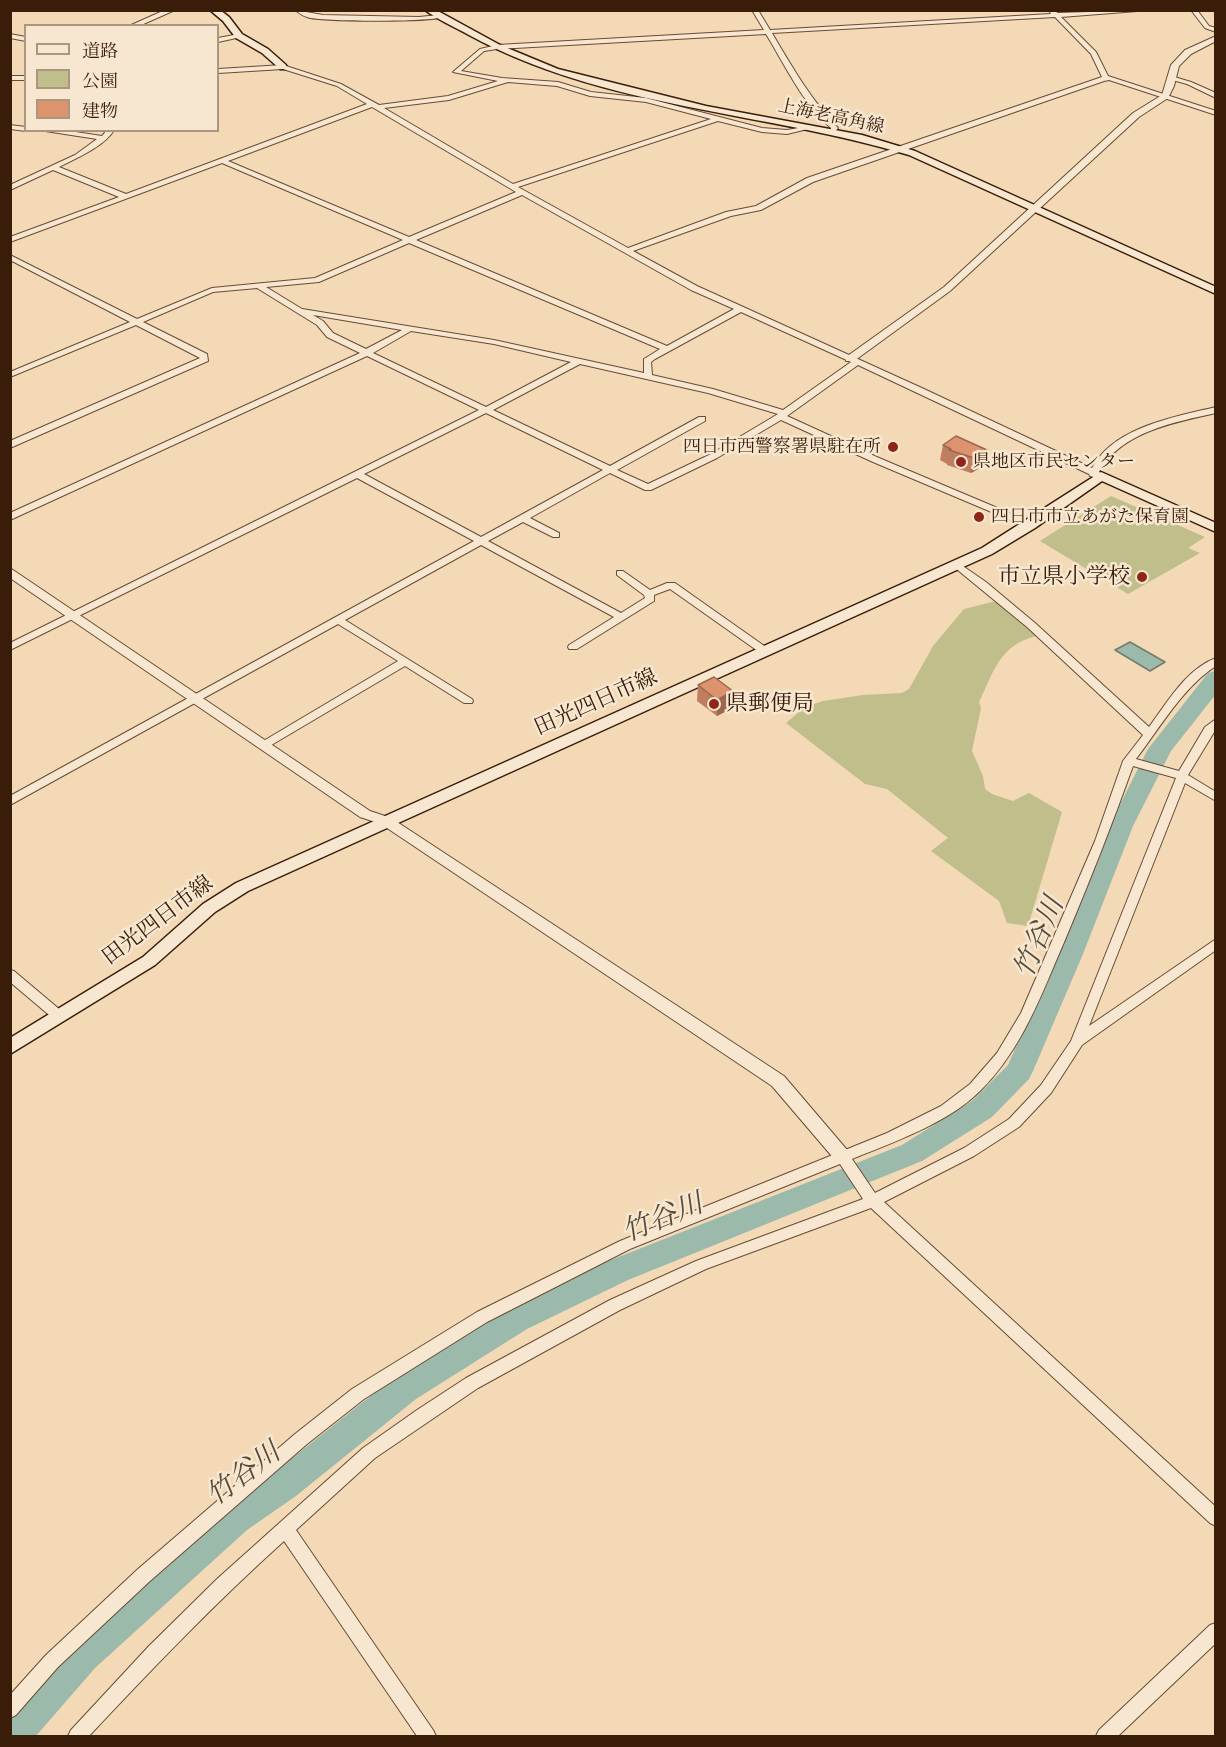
<!DOCTYPE html>
<html>
<head>
<meta charset="utf-8">
<style>
	body { margin:0 }
	#map { position:relative; width:1226px; height:1747px; overflow:hidden; background:#f3d9b6; font-family:"Old Standard TT","Noto Serif JP",serif }
	canvas { display:block }
	.frame { position:absolute; inset:0; border:12px solid #391d08; pointer-events:none }
	.legend { position:absolute; left:24px; top:24px; width:195px; height:108px; box-sizing:border-box; background:#f7e6d0; border:2px solid #ab9680; margin:0; padding:8px 10px; list-style:none; font-size:18px; color:#391d08 }
	.legend li { display:flex; align-items:center; gap:12px; height:30px }
	.legend b { width:30px; border:2px solid #ab9680 }
</style>
</head>
<body>
<div id="map">
<canvas width="1226" height="1747"></canvas>
<div class="frame"></div>
<ul class="legend">
<li><b style="height:8px;background:#f7e6d0"></b>道路</li>
<li><b style="height:16px;background:#c0be8a"></b>公園</li>
<li><b style="height:16px;background:#dd936e"></b>建物</li>
</ul>
</div>
<script>
const g = document.querySelector('canvas').getContext('2d');
g.lineJoin = 'round';
function fillPath(path, color) {
  g.fillStyle = color;
  g.fill(path, 'evenodd');
}
function stroke(path, color, width, dash) {
  g.strokeStyle = color;
  g.lineWidth = width;
  g.lineCap = dash ? 'butt' : 'round';
  g.setLineDash(dash || []);
  g.stroke(path);
}
function drawText(font, color, halo, rows, align = 'center') {
  g.font = font + ' "Old Standard TT","Noto Serif JP",serif';
  g.lineWidth = 5;
  g.setLineDash([]);
  g.textBaseline = 'middle';
  g.strokeStyle = halo;
  g.fillStyle = color;
  for (const [text, x, y, turn = 0] of rows) {
    g.save();
    g.translate(x, y);
    g.rotate((+turn || 0) * Math.PI / 180);
    g.textAlign = isNaN(turn) ? turn : align;
    if (halo) g.strokeText(text, 0, 0);
    g.fillText(text, 0, 0);
    g.restore();
  }
}
fillPath(new Path2D(`
	M1111 496 1205 537 1188 548 1200 553 1128 594 1040 541Z
	M1000 600 1036 636C1000 645 994 671 979 702L981 708 972 751 983 776 985 789 992 794 1013 801 1029 793 1062 812 1028 926 1007 923 999 901 931 851 948 838 887 789 865 784 786 723 805 707 823 701 863 695 902 693 909 689 933 646 964 609Z`), '#c0be8a');
const water = new Path2D(`
	M1130 642 1165 662 1150 671 1115 650Z`);
fillPath(water, '#9bbaab');
stroke(water, '#747b6a', 1.5);
fillPath(new Path2D(`
	M1216 671V694L1171 751 1133 826 1083 954 1033 1071 1029 1079 992 1117 922 1161 628 1280 527 1329 416 1399 296 1496 247 1530 95 1668 36 1736H10V1708L69 1642 223 1506 272 1474 392 1379 505 1309 606 1262 902 1145 972 1101 1008 1065 1057 954 1109 826 1148 749 1208 673Z`), '#9bbaab');
const minor = new Path2D(`
	M165 10H175L139 26H129Z
	M295 10 323 15 419 17 439 15 442 17C431 22 321 22 307 17 303 16 299 13 295 10Z
	M752 10H758L770 30 1051 14 1050 12 1052 10 1058 13 1150 10 1061 17 1096 52 1108 76 1216 111V115L1109 80 1104 81 813 182 761 210 731 216 633 251 697 286 924 389 1092 468C1114 427 1174 417 1216 407V413C1175 422 1120 432 1099 472L1106 476 1101 479 1090 476 1089 474 858 365 787 416 879 458 1033 523V527H1027L873 462 781 420 717 458 651 490H645L610 473 530 518 559 533V537H553L523 522 488 541 621 613 645 598 644 595 617 575V571H623L650 590 667 583H675L770 650 771 652 770 654H762L670 589 654 595V601L577 649H569L568 647 569 645 614 617 481 545 345 620 472 699 473 701 472 703H464L405 666 268 747H260L258 745 260 743 398 661 338 624 10 805V796L474 541 357 478 10 650V643L479 410 367 356 10 520V513L360 353 327 337 317 325 257 288 213 292 143 322 207 354 208 361 10 448V441L200 358 136 325 10 377V372L130 322 10 260V255L137 319 212 288 315 278 403 240 222 163 10 242V237L119 197 53 170 10 190V185L75 155 97 139 39 130H62L102 136 107 130H114C105 146 75 159 59 167L126 194 367 104 337 86 283 69 218 73V69L283 65 341 84 379 105 448 96 498 81 453 72 480 49 497 45 764 30ZM1055 17 1091 54 1102 77 807 178 756 206 726 212 628 248 518 187 718 121 762 132 787 134 812 128 809 126 787 130 762 128 646 98 591 92 558 82 502 78 461 71 484 51 497 49 766 34C785 65 803 104 831 128L830 132 833 134 838 128C811 100 792 67 772 33ZM508 82 557 86 590 96 646 102 711 119 513 184 384 108 449 100ZM372 107 516 192 409 237 228 161ZM522 195 691 290 734 309 667 346 416 240ZM409 243 660 349 644 359V373L494 340 302 309 266 287 319 282ZM741 312 851 362 783 410 713 389 652 375 651 362 655 359ZM313 315 402 330 366 349 333 333 323 321ZM411 331 494 344 571 362 486 407 373 353ZM580 364 708 393 778 414 711 454 648 484 617 470 705 421V417H699L610 466 493 410ZM486 413 603 470 481 537 364 474Z
	M1191 10H1197L1209 26 1216 28V32L1205 28Z
	M10 34 26 37V41L10 38Z
	M239 34 241 37 218 42V38Z
	M10 76H26V80H10Z
	M1171 76 1191 82 1216 93V98L1187 84 1169 79 1168 78Z
	M10 125 26 127V130H28L26 131 10 129Z
	M957 562 986 582 1035 623 1149 727C1167 703 1186 669 1216 658V666C1182 688 1160 728 1136 759L1179 771 1205 727 1216 719V729L1188 775 1216 792V801L1185 783 1089 1026 1216 939V950L1082 1045 1051 1093 1019 1127 974 1156 884 1202 1216 1507V1526L1210 1523 871 1208 706 1269 620 1310 478 1388 375 1458 296 1530 433 1730 436 1736H417L284 1541C215 1603 152 1669 89 1736H68L71 1730 149 1646 217 1579 363 1448 417 1410 466 1378 610 1300 696 1261 863 1199 840 1164 630 1249 487 1322 364 1399 307 1444 150 1581 58 1667 16 1715 10 1718V1695L46 1655 138 1569 295 1434 352 1389 477 1312 620 1241 887 1133 941 1106 970 1084 997 1053 1021 1013 1095 841 1123 761 1143 735 1027 627 954 567 952 565ZM1133 766 1176 778 1071 1041 1041 1085 1009 1119 964 1148 875 1193 852 1159C894 1142 948 1123 980 1091 1022 1050 1042 993 1065 940 1089 883 1112 825 1133 766Z
	M10 970 14 971 65 1014 67 1017 65 1020H55L10 982Z
	M1216 1623V1643L1118 1736H1096L1099 1730 1210 1625Z`);
const tertiary = new Path2D(`
	M1216 36V41L1191 54 1179 66 1174 86 1168 98 1139 117 950 291 854 361H846V357L944 287 1133 113 1162 95 1171 65 1185 50Z
	M10 568 370 811 391 818 784 1076 848 1151 851 1156 848 1161 842 1163 836 1161 772 1086 381 824 360 817 10 578Z`);
const secondary = new Path2D(`
	M210 10H220L229 17 242 34 268 49 286 65V69H280L262 53 236 38 223 21Z
	M425 10H436L500 45 558 69 706 106 862 135 915 151 1216 287V294L909 155C764 111 604 109 469 35 455 27 438 20 425 10Z
	M1101 472 1216 523V532L1102 481 1035 528 992 554 248 891 215 912 155 965 10 1054V1038L143 957 203 904 236 883 982 548Z`);
stroke(minor, '#684c34', 2);
stroke(tertiary, '#684c34', 2);
stroke(secondary, '#391d08', 3);
fillPath(minor, '#f7e6d0');
fillPath(tertiary, '#f7e6d0');
fillPath(secondary, '#f7e6d0');
fillPath(new Path2D(`
	M956 436 985 465 971 473 947 465V464L940 460 943 445Z
	M698 685 732 708 717 716 697 701Z`), '#be7e5f');
fillPath(new Path2D(`
	M987 450 985 465 971 473 974 458Z
	M733 691 732 708 717 716V700Z`), '#9b674d');
const building = new Path2D(`
	M956 436 987 450 974 458 949 450 951 449 943 445Z
	M714 677 733 691 717 700 698 685Z`);
fillPath(building, '#dd936e');
stroke(building, '#9b674d', 1.5);
for (const [x, y, r, color] of [
	[893,447,6,"#8f2418"],
	[961,462,6,"#8f2418"],
	[979,517,6,"#8f2418"],
	[1142,577,6,"#8f2418"],
	[714,704,6,"#8f2418"]
]) {
  const dot = new Path2D();
  dot.arc(x, y, r, 0, 2 * Math.PI);
  g.fillStyle = color;
  g.fill(dot);
  stroke(dot, '#f7e6d0', 2);
}
drawText('18px', '#391d08', '#f7e6d0', [
	["上海老高角線",831,117,12]
]);
drawText('18px', '#391d08', '#f7e6d0', [
	["四日市西警察署県駐在所",881,447,"right"],
	["県地区市民センター",973,462],
	["四日市市立あがた保育園",991,517]
], 'left');
drawText('22px', '#391d08', '#f7e6d0', [
	["市立県小学校",1130,577],
	["県郵便局",726,704,"left"]
], 'right');
drawText('22px', '#391d08', '#f7e6d0', [
	["田光四日市線",596,703,-24],
	["田光四日市線",158,921,-37]
]);
drawText('italic 28px', '#564c39', '#f7e6d0', [
	["竹谷川",1040,938,-67],
	["竹谷川",663,1219,-22],
	["竹谷川",244,1475,-37]
]);
</script>
</body>
</html>
